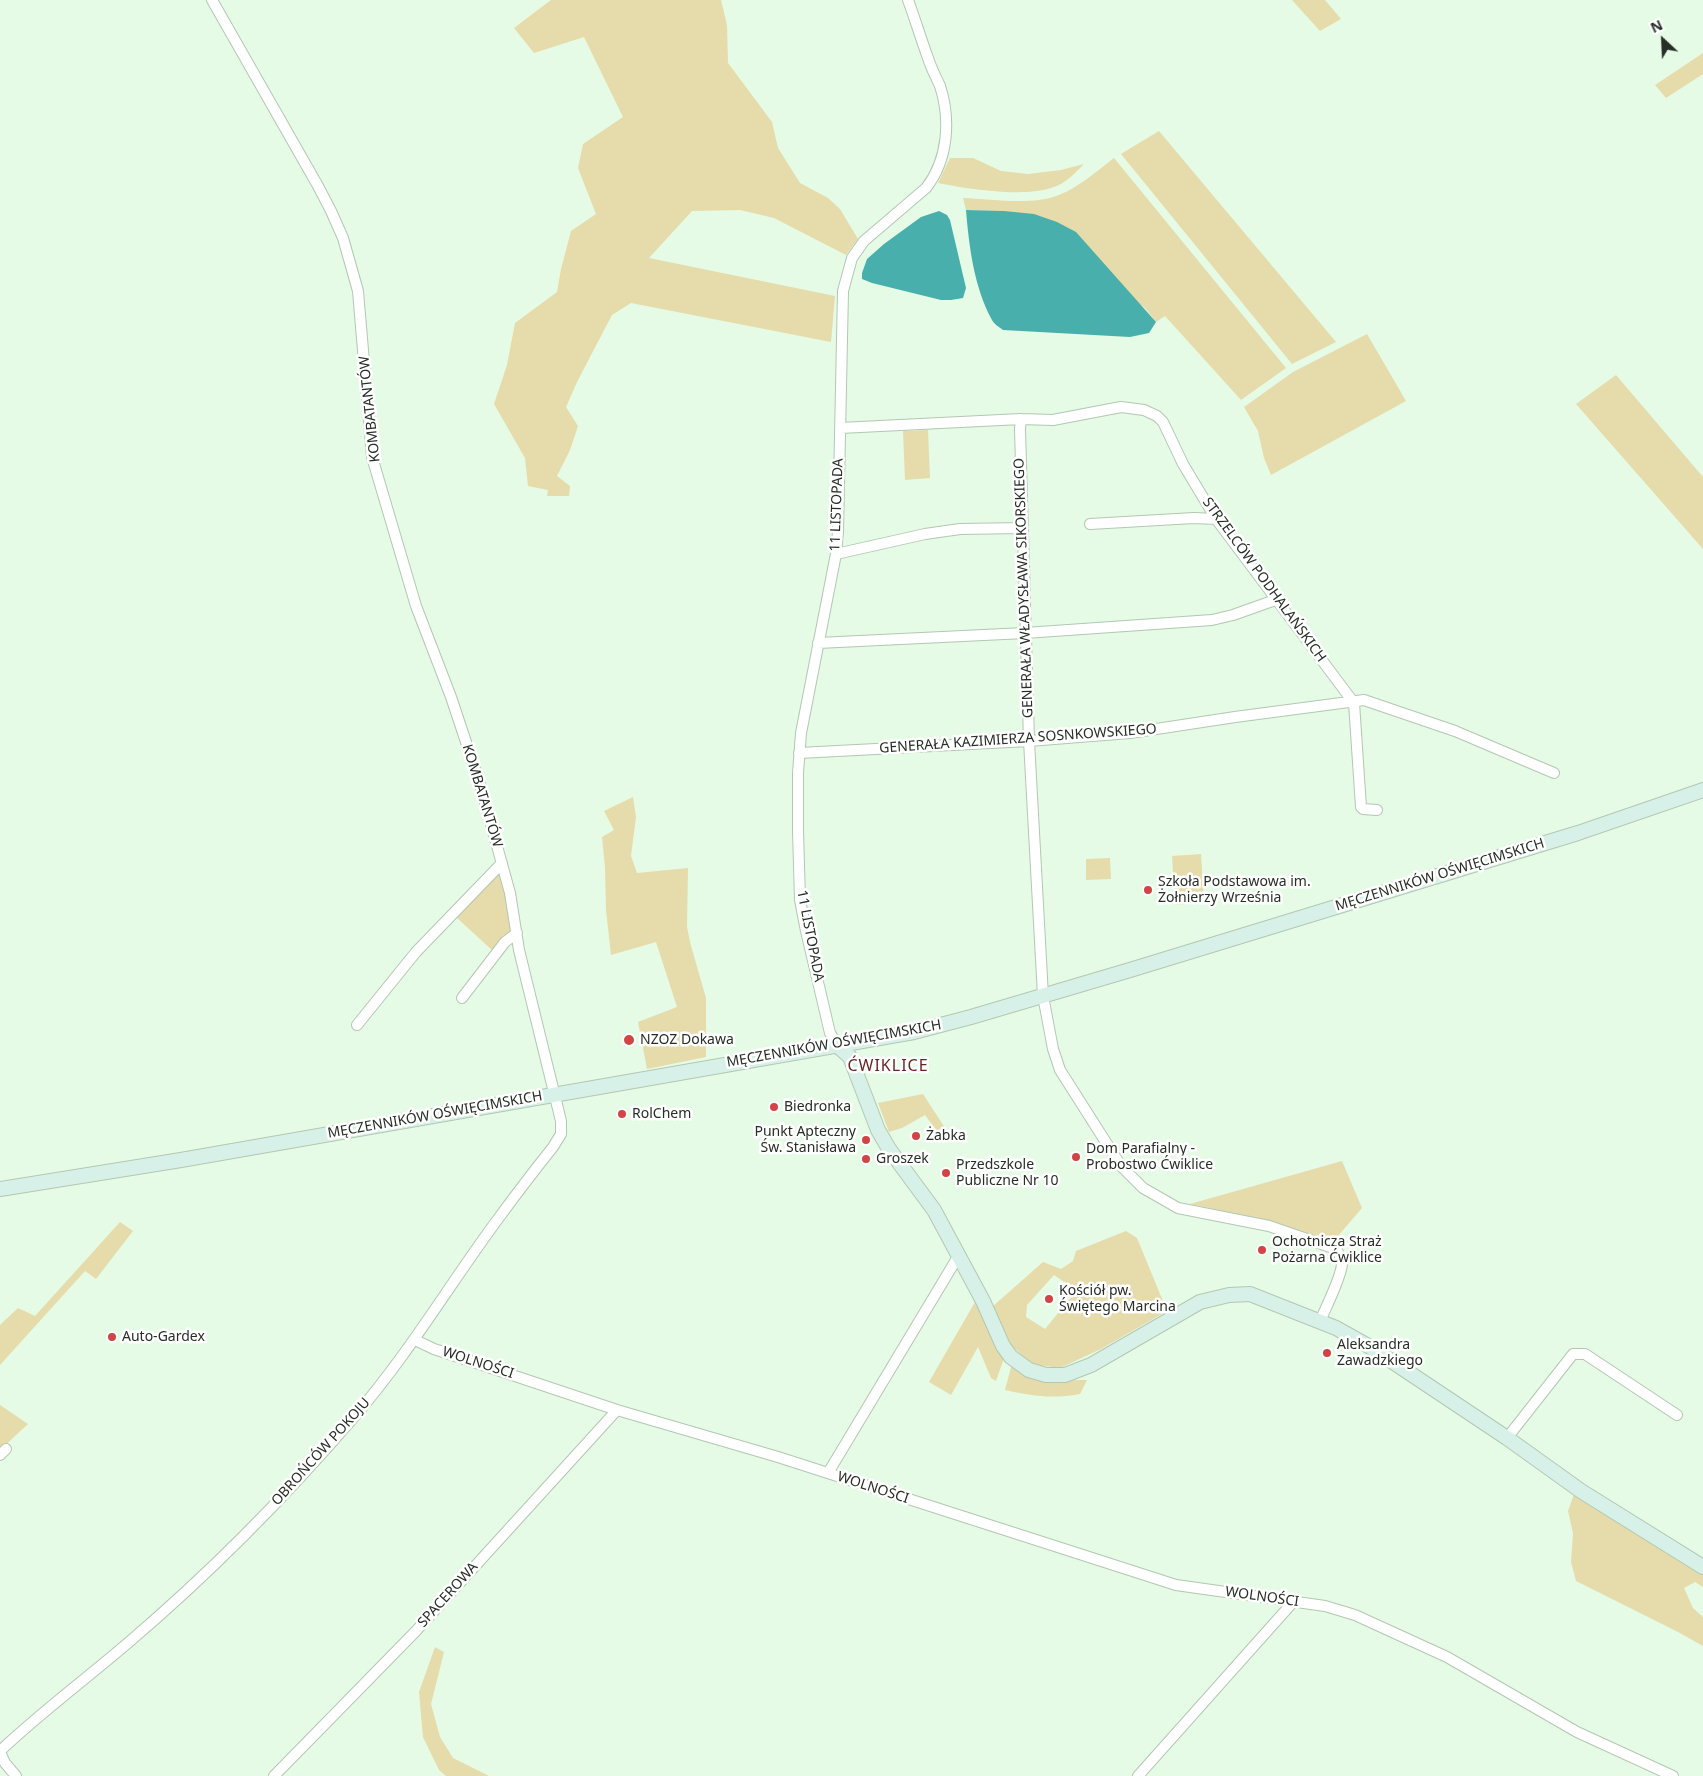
<!DOCTYPE html>
<html>
<head>
<meta charset="utf-8">
<style>
	body { margin:0 }
	#map { position:relative; width:1703px; height:1776px; overflow:hidden; background:#e5fbe5; font-family:"Noto Sans",sans-serif }
	canvas { display:block }
	.north { position:absolute; left:1638px; top:15px; width:50px; height:50px; -webkit-text-stroke:4px #fff; paint-order:stroke; rotate:335deg; font-size:14px; font-weight:700; line-height:20px; text-align:center; color:#262e26 }
	.north::after { content:''; display:block; margin:auto; width:18px; height:22px; background:#262e26; clip-path:polygon(50% 0,100% 100%,50% 72%,0 100%) }
</style>
</head>
<body>
<div id="map">
<canvas width="1703" height="1776"></canvas>
<div class="north">N</div>
</div>
<script>
const g = document.querySelector('canvas').getContext('2d');
g.lineJoin = 'round';
function fillPath(path, color) {
  g.fillStyle = color;
  g.fill(path, 'evenodd');
}
function stroke(path, color, width, dash) {
  g.strokeStyle = color;
  g.lineWidth = width;
  g.lineCap = dash ? 'butt' : 'round';
  g.setLineDash(dash || []);
  g.stroke(path);
}
function drawText(font, color, halo, rows, align = 'center') {
  g.font = font + ' "Noto Sans",sans-serif';
  g.lineWidth = 5;
  g.setLineDash([]);
  g.textBaseline = 'middle';
  g.strokeStyle = halo;
  g.fillStyle = color;
  for (const [text, x, y, turn = 0] of rows) {
    g.save();
    g.translate(x, y);
    g.rotate((+turn || 0) * Math.PI / 180);
    g.textAlign = isNaN(turn) ? turn : align;
    if (halo) g.strokeText(text, 0, 0);
    g.fillText(text, 0, 0);
    g.restore();
  }
}
fillPath(new Path2D(`
	M551 0H721L727 25 728 63 772 122 778 148 800 183 828 198 840 209 858 239 846 255 774 218 740 210 692 211 649 258 835 296 831 342 631 303 612 315 577 382 566 407 578 426 570 450 557 476 570 486 569 496H547L548 490 528 486 525 458 494 404 507 365 515 323 557 292 561 269 571 231 596 214 578 168 583 144 623 117 584 37 534 53 514 28Z
	M1292 0H1325L1341 19 1320 31Z
	M1703 53V74L1666 98 1655 85Z
	M1159 131 1336 342 1292 364 1121 154Z
	M950 158H973L1001 171 1028 174 1061 170 1084 164C1075 173 1066 183 1054 187 1025 198 968 189 938 183Z
	M1114 158 1286 368 1241 400 1165 316 1156 322 1145 308 1004 211 966 210 963 198C992 199 1032 206 1059 195 1079 187 1097 171 1114 158Z
	M1367 334 1406 401 1271 475 1264 458 1258 431 1244 407 1293 372Z
	M1616 375 1703 477V549L1576 404Z
	M928 430 930 478 905 480 903 431Z
	M633 797 636 817 631 856 637 873 688 868 687 927 691 946 706 998V1057L647 1069 638 1022 677 1007 656 942 611 955 606 910 605 867 602 837 614 830 604 811Z
	M1201 854 1204 903 1175 905 1172 856Z
	M1110 858 1111 879 1086 880V859Z
	M500 871 514 932 494 952 456 917Z
	M923 1094 949 1134 942 1138 925 1115 902 1128 889 1132 878 1103Z
	M1342 1161 1362 1208 1332 1243 1271 1221 1190 1204Z
	M120 1222 133 1231 96 1279 85 1271 0 1365V1325L18 1308 35 1316Z
	M1126 1231 1137 1238 1167 1311 1101 1349 1060 1368 1031 1364 1012 1346 992 1307 1043 1262 1061 1269 1073 1261 1076 1251ZM1054 1275 1073 1288 1074 1294 1045 1329 1026 1317 1027 1305Z
	M975 1302 997 1348 1004 1358 996 1381 991 1378 978 1347 951 1395 929 1382Z
	M1012 1364 1046 1380H1087L1080 1394C1051 1399 1033 1396 1005 1390Z
	M0 1405 28 1424 0 1450Z
	M1574 1494 1703 1572V1587L1695 1582 1684 1588 1693 1608 1703 1617V1646L1678 1632 1576 1581 1571 1562 1573 1533 1568 1511Z
	M435 1647 444 1652 431 1704 440 1737 453 1758 489 1776H446L439 1770 423 1737 419 1692Z`), '#e6dbaa');
fillPath(new Path2D(`
	M966 210 1004 211 1034 214 1057 222 1076 232 1156 322 1149 333 1130 337 1003 330C999 327 994 324 992 320 974 287 969 246 966 210Z
	M939 211 947 215 950 220 966 288 963 298 951 300H941L872 283 862 279V273L867 259 884 244 921 217Z`), '#48afad');
const street = new Path2D(`
	M1021 419 1020 429 1029 741 1043 996 1053 1049 1060 1070 1121 1166 1143 1188 1178 1208 1269 1226 1336 1249C1339 1254 1342 1258 1342 1264 1341 1278 1326 1307 1320 1321
	M840 428 1021 419 1053 420 1121 407 1144 410 1157 416 1163 422 1183 464 1216 519 1354 703 1361 807 1363 809 1377 810
	M1090 524 1194 518 1216 519
	M836 554 925 534 960 529 1022 528
	M818 643 1025 633 1212 620 1233 615 1278 599
	M799 753 1029 741 1130 733 1235 717 1364 700 1455 731 1554 773
	M462 998 505 942 517 933
	M357 1025 416 952 502 863
	M838 1046 830 1033 806 931 800 900 798 831V773L801 733 836 554 838 532 843 291 852 258 864 241 926 188C948 160 951 120 940 86 936 77 931 68 928 58 921 39 915 19 908 0
	M415 1340 434 1349 617 1410 778 1457 1176 1585 1325 1606 1355 1615 1447 1657 1577 1732 1673 1776
	M1507 1438 1573 1354H1585L1677 1415
	M0 1455 6 1449
	M828 1473 959 1255
	M0 1751C41 1712 86 1679 129 1642 210 1573 285 1497 354 1417 407 1356 448 1287 495 1223 514 1197 533 1172 553 1147L561 1134V1121L519 950 510 893 479 781 451 697 416 606 372 457 358 291 343 238 331 211 318 186 212 0
	M0 1752 5 1763 16 1776
	M274 1776 416 1631 617 1410
	M1138 1776 1294 1601`);
const secondary = new Path2D(`
	M838 1046 850 1057 878 1130 889 1149 934 1210 983 1301 1003 1346 1011 1357 1029 1370 1046 1375H1065L1091 1365 1200 1302 1229 1295 1250 1294 1336 1328 1372 1348 1507 1438 1581 1491 1703 1567
	M0 1189 181 1160 914 1032 971 1017 1130 970 1578 833 1703 790`);
stroke(street, '#b3c7b3', 12);
stroke(secondary, '#b3c7b3', 16);
stroke(street, '#fff', 10);
stroke(secondary, '#d8f1e8', 14);
for (const [x, y, r, color] of [
	[1148,890,5,"#d24344"],
	[629,1040,6,"#d24344"],
	[774,1107,5,"#d24344"],
	[622,1114,5,"#d24344"],
	[916,1136,5,"#d24344"],
	[866,1140,5,"#d24344"],
	[1076,1157,5,"#d24344"],
	[866,1159,5,"#d24344"],
	[946,1173,5,"#d24344"],
	[1262,1250,5,"#d24344"],
	[1049,1299,5,"#d24344"],
	[112,1337,5,"#d24344"],
	[1327,1353,5,"#d24344"]
]) {
  const dot = new Path2D();
  dot.arc(x, y, r, 0, 2 * Math.PI);
  g.fillStyle = color;
  g.fill(dot);
  stroke(dot, '#fff', 2);
}
drawText('14px', '#262e26', '#fff', [
	["KOMBATANTÓW",370,409,-96],
	["11 LISTOPADA",837,505,-88],
	["STRZELCÓW PODHALAŃSKICH",1264,580,54],
	["GENERAŁA WŁADYSŁAWA SIKORSKIEGO",1024,588,-92],
	["GENERAŁA KAZIMIERZA SOSNKOWSKIEGO",1018,739,-4],
	["KOMBATANTÓW",482,796,73],
	["MĘCZENNIKÓW OŚWIĘCIMSKICH",1440,875,-17],
	["11 LISTOPADA",810,936,79],
	["MĘCZENNIKÓW OŚWIĘCIMSKICH",834,1044,-10],
	["MĘCZENNIKÓW OŚWIĘCIMSKICH",435,1115,-10],
	["WOLNOŚCI",478,1363,18],
	["OBROŃCÓW POKOJU",321,1452,-48],
	["WOLNOŚCI",873,1488,18],
	["SPACEROWA",448,1595,-48],
	["WOLNOŚCI",1262,1597,8]
]);
drawText('14px', '#262e26', '#fff', [
	["Szkoła Podstawowa im.",1158,882],
	["Żołnierzy Września",1158,898],
	["NZOZ Dokawa",640,1040],
	["Biedronka",784,1107],
	["RolChem",632,1114],
	["Punkt Apteczny",856,1132,"right"],
	["Św. Stanisława",856,1148,"right"],
	["Żabka",926,1136],
	["Dom Parafialny -",1086,1149],
	["Probostwo Ćwiklice",1086,1165],
	["Groszek",876,1159],
	["Przedszkole",956,1165],
	["Publiczne Nr 10",956,1181],
	["Ochotnicza Straż",1272,1242],
	["Pożarna Ćwiklice",1272,1258],
	["Kościół pw.",1059,1291],
	["Świętego Marcina",1059,1307],
	["Auto-Gardex",122,1337],
	["Aleksandra",1337,1345],
	["Zawadzkiego",1337,1361]
], 'left');
g.letterSpacing = '1px';
drawText('16px', '#692423', '#fff', [
	["ĆWIKLICE",888,1066]
]);
g.letterSpacing = '0px';
</script>
</body>
</html>
